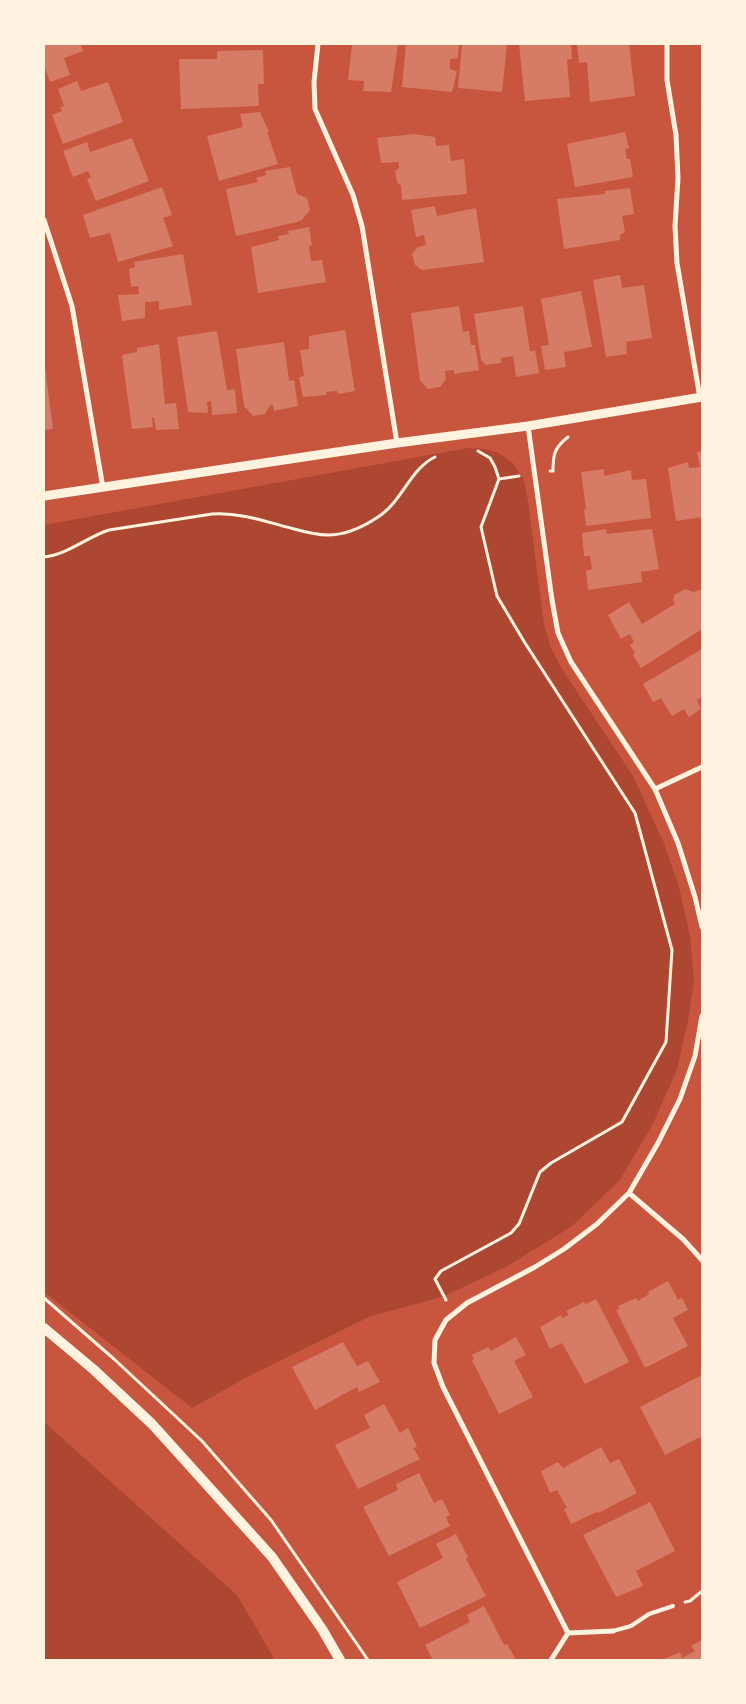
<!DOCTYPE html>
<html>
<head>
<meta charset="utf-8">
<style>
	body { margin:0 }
	#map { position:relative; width:746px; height:1704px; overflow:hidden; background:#c8553d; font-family:"Fira Sans",sans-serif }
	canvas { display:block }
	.frame { position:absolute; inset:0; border:45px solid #fff3e0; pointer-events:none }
</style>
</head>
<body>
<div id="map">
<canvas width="746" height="1704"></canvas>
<div class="frame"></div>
</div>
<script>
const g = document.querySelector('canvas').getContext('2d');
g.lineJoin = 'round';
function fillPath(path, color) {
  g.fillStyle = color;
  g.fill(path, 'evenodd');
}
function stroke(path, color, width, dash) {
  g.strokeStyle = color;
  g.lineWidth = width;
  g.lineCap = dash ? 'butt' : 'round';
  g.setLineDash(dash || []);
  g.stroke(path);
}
fillPath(new Path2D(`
	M468 448 485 449 499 453 513 463 524 480 528 501 544 625 551 648 562 669 633 776 664 843 679 887 690 936 694 981 688 1021 677 1069 653 1124 619 1181 571 1227 504 1268 442 1297 371 1316 247 1377 192 1408 44 1292V525Z
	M44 1422 237 1595 275 1660H44Z`), '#ae4732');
fillPath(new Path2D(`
	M44 44H81L83 51 64 58 70 75 50 82 44 65V61L45 60Z
	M352 44H398L391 92 363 91 364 81 348 80Z
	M406 44H459L458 58 450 59V69L457 71 452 92 402 87Z
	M462 44H507L502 92 458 88Z
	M519 44H571L572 59 567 60 570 97 525 101Z
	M577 44H629L635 96 590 102 587 62 579 63Z
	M263 50 264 84H258L259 106 181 109 179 59H217V51Z
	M77 81 81 91 108 82 123 122 63 144 52 115 62 111 60 107 64 106 58 89Z
	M260 112 269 132H267L278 164 219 181 207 136 243 127 240 114Z
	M625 132 629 148 625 149 627 159H630L633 177 575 187 567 144Z
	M414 134 435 137 436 146 449 145 451 161 464 159 467 194 402 200 401 186 397 182 395 171 399 168V162L381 163 377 138Z
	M132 138 149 181 96 201 87 179 91 177 88 171 73 177 63 151 87 142 90 152Z
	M290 167 297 194 307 198 310 210 301 221 236 236 226 189 258 182 256 178 266 175 265 171Z
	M162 187 172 215 163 218 173 246 118 262 110 233 90 238 83 215Z
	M630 188 634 214 622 216 625 232 620 235V240L564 249 557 199 605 194V191Z
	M435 206 437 216 476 208 484 262 422 270 415 265 412 254 418 247 426 245 424 235 416 237 411 210Z
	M309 227 312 245 309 246 311 261 322 260 326 282 258 293 251 247 279 240 278 236 289 234 288 231Z
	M183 254 192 305 159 310V301L145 302V318L122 321 118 295 139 294 138 286 131 287 129 269 135 267 134 262Z
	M620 275 622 288 644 285 652 338 626 342 627 354 606 357 593 280Z
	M581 291 592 347 564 352 566 367 545 370 541 346 549 345 541 299Z
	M459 306 463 332 469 331 471 345H475L479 370 454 374V370L445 371 446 379 440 387 428 389 420 380 411 313Z
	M523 306 530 352 535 350 539 373 516 377 513 356 501 358V363L486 365 481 360 474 314Z
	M345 330 355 391 338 394 337 391 326 392V395L303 397 299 377 304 376 300 350 309 349V336Z
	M217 331 227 390 235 389 237 413 212 415 211 401 207 402 208 413 188 412 177 337Z
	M284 342 289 381 294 380 298 406 274 411 273 405H270L265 414 253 416 244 406 236 349Z
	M159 344 165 404 176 403 179 429 156 430 154 417 152 418 153 427 132 429 122 355 137 352V348Z
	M45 368 53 429 44 430V369Z
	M702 451V517L676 521 668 468 688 462 689 468 700 467 697 452Z
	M604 469V476L631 470 632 480 646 479 651 518 586 526 584 509H586L581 472Z
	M606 529 607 534 652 529 659 569 641 572 642 582 588 590 586 571 592 569 590 556H584L582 533Z
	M685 589 694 592 702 589V629L641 668 633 655 635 653 630 645 634 642 630 634 621 639 608 615 629 602 642 624 675 604 673 600 674 595Z
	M702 649V697L697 700 701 709 689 717 684 709 672 716 661 698 653 702 643 684Z
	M668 1281 678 1300 682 1298 688 1310 673 1318 688 1346 645 1368 616 1310 619 1309 618 1306 636 1298 638 1301 649 1294 648 1292Z
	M596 1299 629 1362 585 1384 562 1343 550 1349 540 1327 561 1315 562 1318 569 1315 566 1311 584 1302 586 1304Z
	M516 1337 526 1355 514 1361 533 1397 499 1414 472 1360 474 1359 472 1355 488 1347 491 1351Z
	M343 1342 357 1366 368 1361 380 1382 359 1392 357 1387 315 1410 292 1367Z
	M702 1375V1436L665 1455 640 1407Z
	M384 1404 400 1433 408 1428 417 1447 413 1448 420 1459 358 1489 335 1445 370 1428 364 1415Z
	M601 1447 610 1463 619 1459 637 1493 598 1513 597 1512 571 1524 564 1509 567 1508 557 1490 550 1493 541 1471 558 1462 563 1468Z
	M419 1473 434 1503 442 1499 450 1515 446 1517 450 1526 389 1556 363 1507 398 1490 396 1484Z
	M650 1502 675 1551 636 1571 643 1586 616 1597 583 1535Z
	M456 1534 468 1557 466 1559 486 1596 420 1628 397 1582 443 1558 436 1544Z
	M484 1606 504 1645 507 1644 515 1658 513 1660H433L425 1645 470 1622 467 1615Z
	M702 1640V1660H662L680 1652 682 1658 695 1651 691 1646Z`), '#d67c66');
stroke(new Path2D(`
	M550 471H553C553 455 554 448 568 437
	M499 479 519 476
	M44 557C67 555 87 537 109 530L212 514C240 512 267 522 294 529 305 532 317 535 328 535 346 535 363 527 378 517 402 502 410 469 435 457
	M44 1298 114 1359 202 1441 271 1520 368 1660
	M446 1300 435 1279 441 1271 511 1233 519 1224 540 1172 551 1163 622 1122 666 1042 672 950 635 813 525 643 497 596 481 527 499 479 495 467 490 458 478 451
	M685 1602 690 1601 702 1591`), '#fff3e0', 3);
stroke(new Path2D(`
	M613 1631 631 1626 649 1614 673 1606`), '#fff3e0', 4);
stroke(new Path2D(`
	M318 44 314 82 315 109 353 195 362 226 397 443
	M667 44V80L676 135 678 178 675 226 677 263 700 398
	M44 220 72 306 103 488
	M528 426 552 600 558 633 571 662 655 789 678 843 695 897 702 927
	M655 789 702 767
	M629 1193 683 1239 702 1260
	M568 1633 443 1387 434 1363 435 1340 446 1320 467 1303 535 1267 564 1249 597 1224 629 1193 658 1143 680 1099 695 1056 702 1016
	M551 1660 568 1633 613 1631`), '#fff3e0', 5);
stroke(new Path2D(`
	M44 496 397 443 528 426 702 397`), '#fff3e0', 9);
stroke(new Path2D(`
	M44 1328 93 1369 152 1424 272 1557 322 1629 340 1660`), '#fff3e0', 10);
</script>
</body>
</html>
